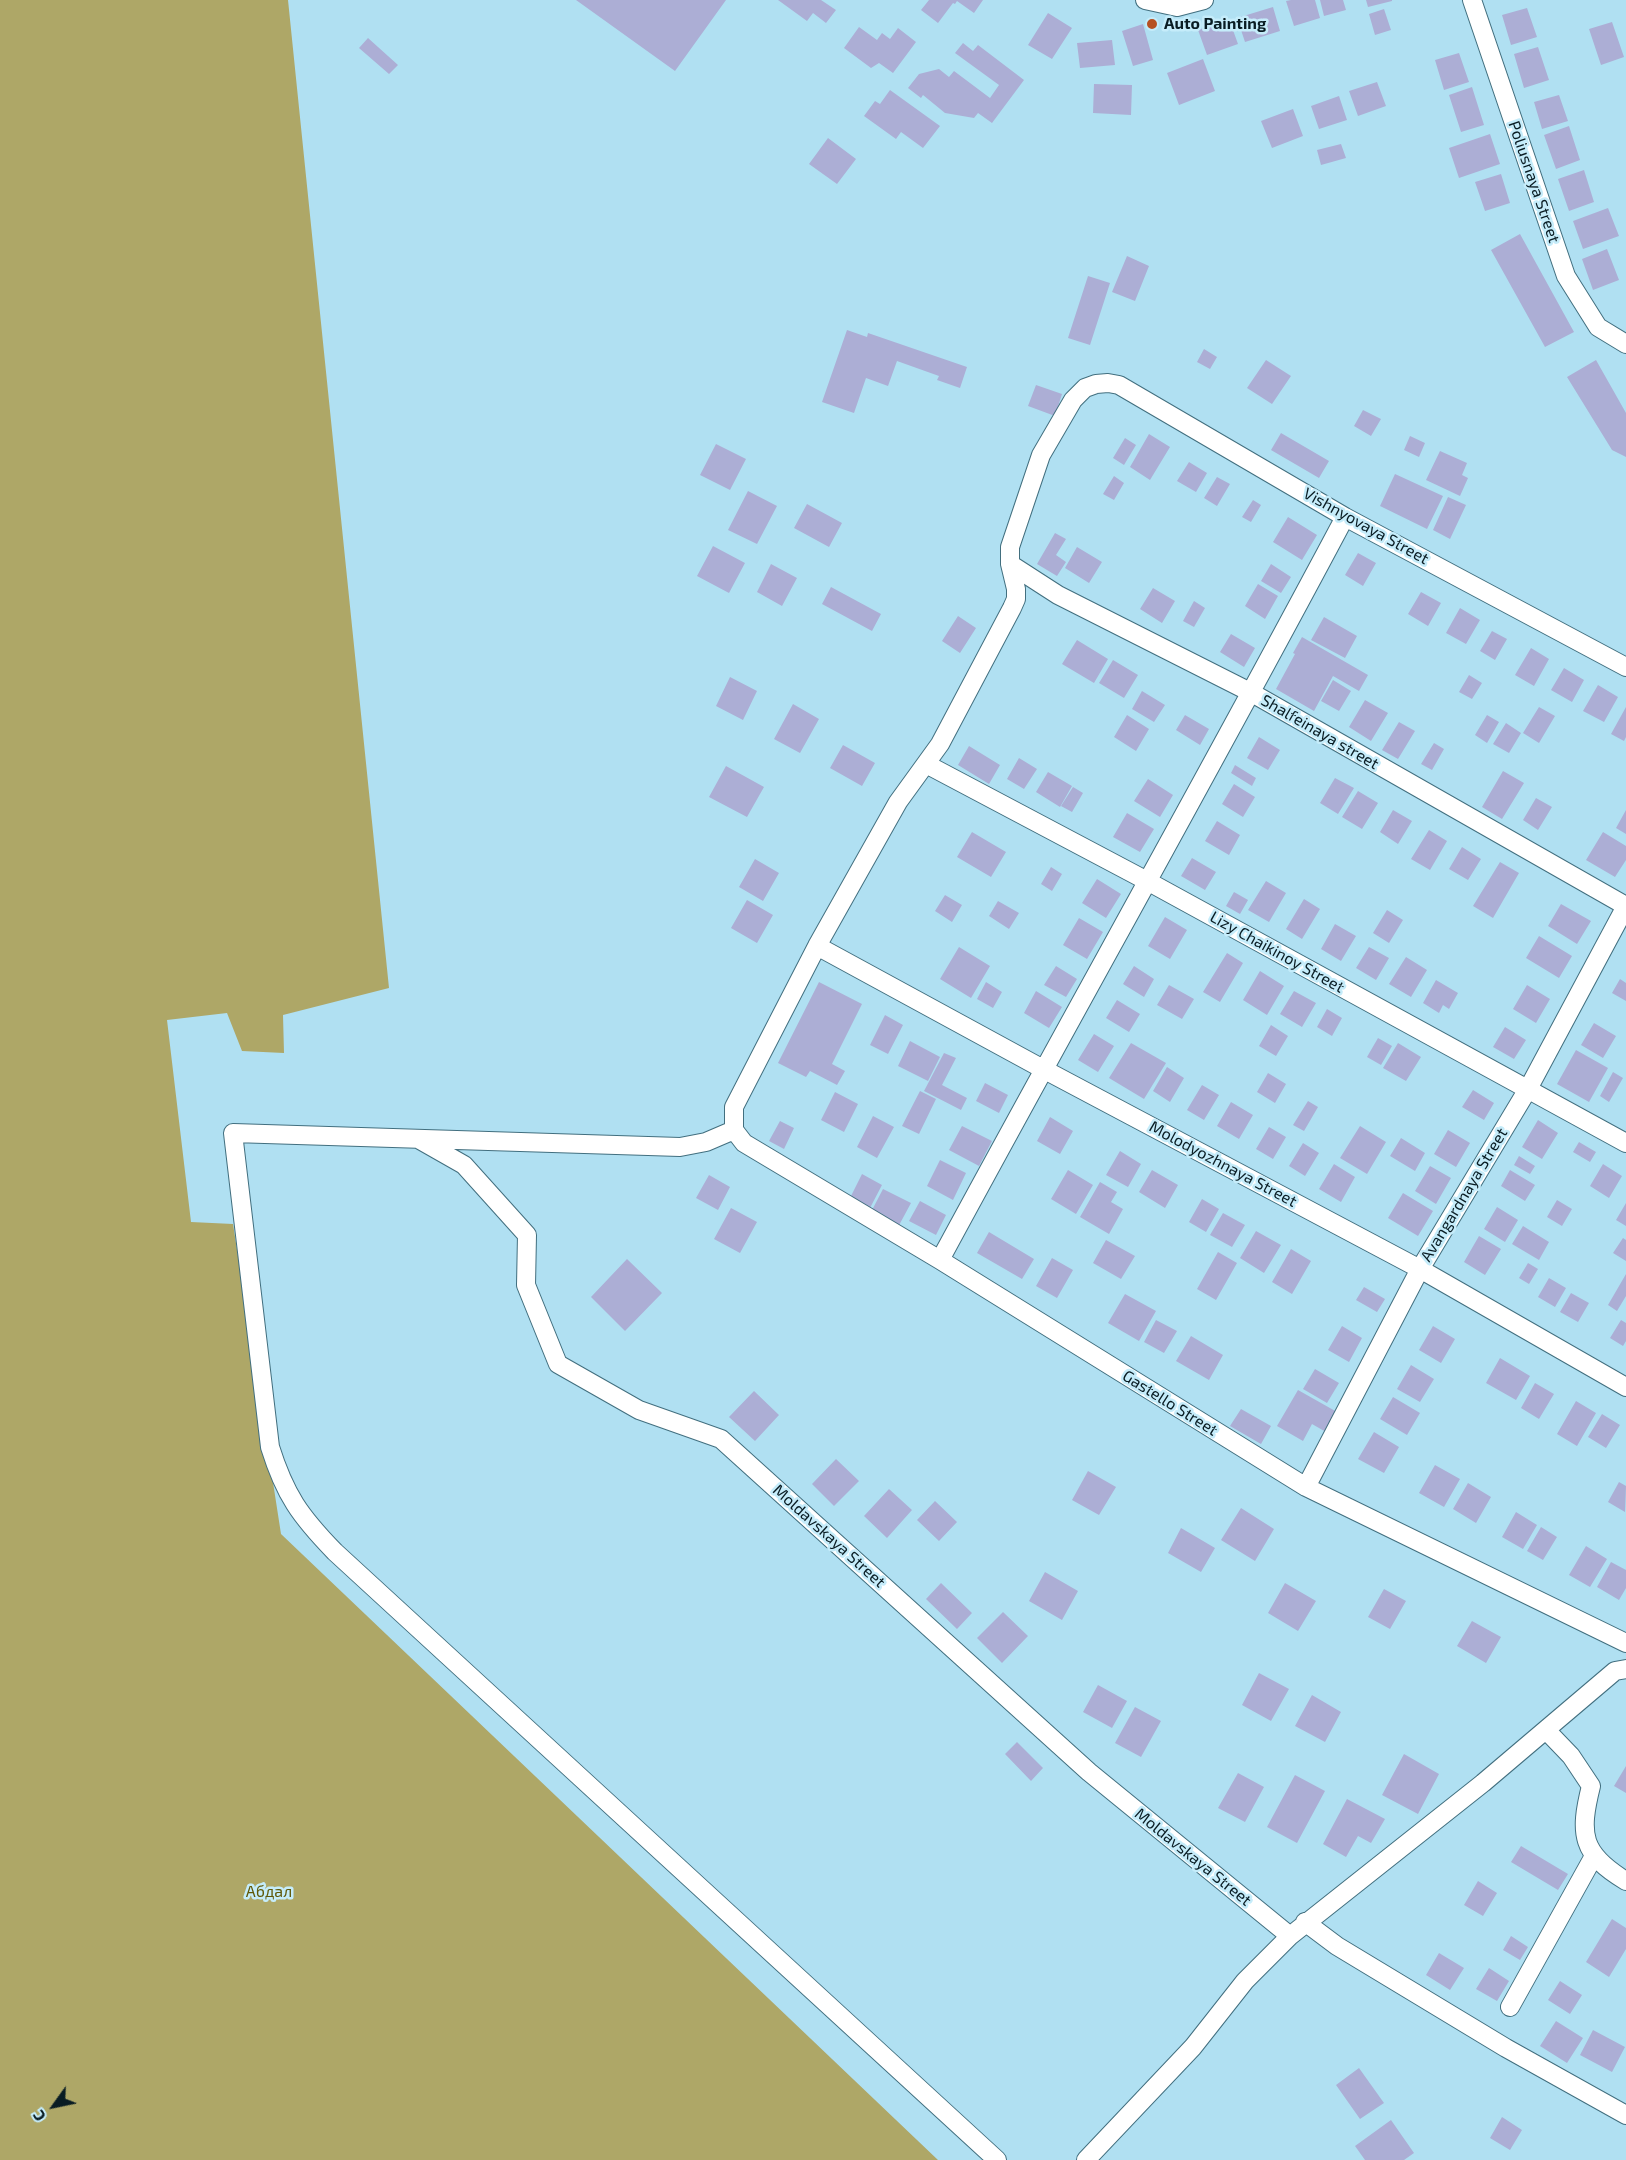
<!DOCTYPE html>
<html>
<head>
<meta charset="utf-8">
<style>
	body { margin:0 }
	#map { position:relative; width:1626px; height:2160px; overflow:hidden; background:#b0e0f2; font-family:"Exo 2",sans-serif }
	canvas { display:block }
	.north { position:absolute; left:24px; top:2076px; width:60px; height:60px; -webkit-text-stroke:4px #c5ecfa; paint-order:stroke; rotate:237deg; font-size:16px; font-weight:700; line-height:24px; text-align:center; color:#091c23 }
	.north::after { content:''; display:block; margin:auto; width:21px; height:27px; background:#091c23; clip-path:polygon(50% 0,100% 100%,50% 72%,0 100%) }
</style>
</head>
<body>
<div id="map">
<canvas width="1626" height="2160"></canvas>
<div class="north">С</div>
</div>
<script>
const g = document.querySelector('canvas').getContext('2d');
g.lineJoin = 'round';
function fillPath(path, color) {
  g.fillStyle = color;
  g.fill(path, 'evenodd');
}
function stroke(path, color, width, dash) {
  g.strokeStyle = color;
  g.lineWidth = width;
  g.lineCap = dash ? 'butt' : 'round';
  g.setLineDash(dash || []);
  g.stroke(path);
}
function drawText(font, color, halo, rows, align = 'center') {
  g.font = font + ' "Exo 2",sans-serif';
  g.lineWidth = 5;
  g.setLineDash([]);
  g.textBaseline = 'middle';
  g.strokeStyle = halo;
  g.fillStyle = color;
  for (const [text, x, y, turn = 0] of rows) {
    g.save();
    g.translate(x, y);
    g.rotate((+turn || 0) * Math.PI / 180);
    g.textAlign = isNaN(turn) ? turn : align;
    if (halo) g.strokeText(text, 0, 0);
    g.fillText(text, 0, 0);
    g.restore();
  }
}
fillPath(new Path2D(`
	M0 0H288L389 988 283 1015 284 1053 242 1051 227 1013 167 1020 191 1222 233 1224 281 1534 938 2160H0Z`), '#aea767');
fillPath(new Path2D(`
	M576 0H726L675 71Z
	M778 0H821L836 10 826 23 813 13 807 21Z
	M929 0H983L974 13 957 1 955 4 953 3 938 23 921 10Z
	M1291 0H1315L1320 18 1294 26 1286 1Z
	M1320 0H1343L1346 10 1324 16Z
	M1366 0H1392V1L1368 7Z
	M1273 7 1280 31 1245 42 1237 18Z
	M1527 8 1537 37 1511 45 1502 15Z
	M1384 9 1391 30 1375 35 1369 14Z
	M1048 13 1072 28 1052 59 1028 45Z
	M1229 19 1238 44 1207 55 1198 30Z
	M1612 22 1624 57 1601 65 1589 29Z
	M1143 24 1153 60 1133 66 1122 31Z
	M859 27 877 40 882 33 890 39 898 28 916 42 893 73 879 63 871 68 844 48Z
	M368 38 398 65 389 74 359 48Z
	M1112 40 1115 65 1080 68 1077 43Z
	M963 43 973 51 978 45 1024 80 992 123 978 113 974 118 945 113 923 95 921 98 908 88 919 74 939 69 949 77 954 71 990 98 999 85 955 53Z
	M1538 47 1549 80 1524 88 1514 54Z
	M1459 53 1469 82 1444 90 1435 60Z
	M1203 59 1215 91 1179 105 1167 73Z
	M1377 82 1386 106 1358 116 1349 91Z
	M1094 84 1132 85 1131 115 1093 113Z
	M1472 87 1484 125 1461 132 1449 95Z
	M890 90 940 126 923 148 901 132 896 139 864 116 875 101 880 104Z
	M1559 95 1568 121 1542 129 1534 102Z
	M1339 96 1347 120 1319 129 1311 106Z
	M1293 109 1303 136 1272 148 1261 121Z
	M1569 126 1580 160 1556 169 1544 135Z
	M1490 134 1500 164 1459 178 1449 148Z
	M828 138 856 159 837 184 809 164Z
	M1341 144 1346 158 1321 165 1317 150Z
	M1584 170 1594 202 1569 211 1558 179Z
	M1501 174 1510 203 1485 211 1475 182Z
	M1608 208 1619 236 1583 249 1573 221Z
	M1520 234 1574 332 1545 347 1491 250Z
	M1607 249 1619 280 1593 290 1582 259Z
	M1127 256 1149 266 1135 301 1112 292Z
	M1088 276 1110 283 1090 345 1068 338Z
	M847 330 867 337 868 333 967 367 960 388 937 380 939 376 897 361 888 386 866 378 854 413 822 402Z
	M1204 349 1217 357 1210 369 1197 362Z
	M1266 360 1291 376 1272 404 1247 388Z
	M1596 360 1626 413V457L1612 450 1567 377Z
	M1036 385 1062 394 1055 416 1028 406Z
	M1363 410 1381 419 1371 436 1354 426Z
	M1281 433 1329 461 1319 478 1271 450Z
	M1149 434 1170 447 1150 480 1130 467Z
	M1410 436 1425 443 1419 457 1404 450Z
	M1125 438 1136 445 1124 465 1113 458Z
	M716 444 746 459 730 490 700 475Z
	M1440 451 1467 463 1462 475 1468 478 1460 496 1426 480Z
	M1189 462 1207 473 1196 492 1177 481Z
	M1395 474 1443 496 1427 529 1380 506Z
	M1114 476 1124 483 1114 500 1103 494Z
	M1217 477 1230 484 1217 506 1204 498Z
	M748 491 777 506 757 544 728 530Z
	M1448 497 1466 505 1450 539 1433 530Z
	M1253 500 1261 505 1251 522 1242 517Z
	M807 504 842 523 829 547 794 528Z
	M1288 517 1317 535 1302 560 1273 542Z
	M1055 533 1066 539 1056 555 1066 562 1057 576 1037 564Z
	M713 546 745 563 729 593 697 576Z
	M1077 547 1102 562 1089 583 1065 568Z
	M1358 553 1376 563 1363 586 1345 575Z
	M771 564 797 578 782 606 757 592Z
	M1271 564 1291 577 1281 593 1261 581Z
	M1258 584 1278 596 1265 619 1245 606Z
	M831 587 881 614 872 631 822 604Z
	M1153 588 1175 601 1162 623 1140 609Z
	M1421 592 1441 603 1428 626 1408 614Z
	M1194 601 1205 608 1194 627 1183 621Z
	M1460 608 1480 620 1466 644 1446 633Z
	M958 616 976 628 960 653 942 641Z
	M1324 617 1357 636 1345 658 1311 640Z
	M1492 631 1507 639 1495 660 1480 651Z
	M1231 634 1255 648 1244 667 1220 652Z
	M1302 637 1368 675 1359 691 1333 676 1314 711 1276 689 1295 654 1293 653Z
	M1077 640 1108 659 1094 683 1062 664Z
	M1531 648 1549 659 1534 686 1515 675Z
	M1113 660 1138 675 1124 698 1099 683Z
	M1564 668 1584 680 1572 702 1551 690Z
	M1469 675 1482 683 1472 699 1459 692Z
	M730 677 757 691 743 720 716 706Z
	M1333 680 1351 691 1339 711 1321 701Z
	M1598 685 1618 697 1604 722 1583 711Z
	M1142 691 1165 705 1154 722 1132 709Z
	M1365 700 1388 713 1371 741 1349 727Z
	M793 704 819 719 800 753 774 739Z
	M1539 707 1555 716 1539 743 1523 733Z
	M1626 707V737L1624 741 1611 734Z
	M1127 715 1149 729 1136 751 1114 737Z
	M1185 715 1209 729 1200 745 1176 730Z
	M1487 715 1499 722 1487 743 1475 735Z
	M1399 722 1415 731 1398 759 1382 750Z
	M1506 723 1521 733 1509 753 1493 744Z
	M1259 737 1280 750 1268 770 1247 758Z
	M1434 743 1444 749 1432 770 1421 764Z
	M843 745 875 763 862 786 830 768Z
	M969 746 1000 765 989 784 958 765Z
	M1019 758 1037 769 1024 789 1007 779Z
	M1235 765 1256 778 1252 786 1231 773Z
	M726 766 764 787 747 817 709 797Z
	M1503 771 1524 783 1502 819 1482 807Z
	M1048 772 1072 786 1060 807 1036 792Z
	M1335 778 1354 788 1338 814 1320 803Z
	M1148 779 1173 795 1160 817 1134 801Z
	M1234 784 1255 797 1243 817 1222 804Z
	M1073 787 1083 793 1072 812 1061 806Z
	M1358 791 1378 803 1362 829 1342 817Z
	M1536 798 1552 807 1538 830 1523 820Z
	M1393 810 1412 821 1398 844 1380 832Z
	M1626 810V834L1616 828Z
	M1127 813 1154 829 1140 852 1113 837Z
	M1217 821 1240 835 1229 855 1205 841Z
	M1429 830 1447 841 1430 870 1411 859Z
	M972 832 1006 852 991 877 957 857Z
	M1603 832 1626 846V860L1615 877 1586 860Z
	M1462 847 1481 859 1468 880 1449 869Z
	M1192 858 1216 872 1205 890 1181 876Z
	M755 859 779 873 763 901 739 887Z
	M1500 862 1519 873 1493 918 1473 906Z
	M1051 867 1062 874 1052 891 1041 884Z
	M1097 879 1121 894 1106 918 1082 903Z
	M1266 881 1286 893 1269 922 1248 910Z
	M1234 892 1248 900 1240 914 1226 906Z
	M945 895 962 905 952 922 935 911Z
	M1304 899 1320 909 1302 939 1286 929Z
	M747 900 773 915 757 943 731 928Z
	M998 901 1019 913 1009 929 989 916Z
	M1561 904 1591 921 1577 944 1548 926Z
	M1387 910 1403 920 1389 943 1373 933Z
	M1165 917 1187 930 1170 959 1148 946Z
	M1079 918 1103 932 1087 959 1063 945Z
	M1335 924 1356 936 1341 961 1321 949Z
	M1539 936 1572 956 1559 978 1526 958Z
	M959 947 990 966 971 998 940 979Z
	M1369 947 1389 958 1376 980 1356 968Z
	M1227 953 1243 963 1220 1002 1203 992Z
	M1406 957 1427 970 1411 997 1389 984Z
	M1056 966 1077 979 1066 997 1044 985Z
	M1134 966 1154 979 1144 997 1123 984Z
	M1260 971 1284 986 1267 1015 1243 1000Z
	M1620 979 1626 983V1001L1612 993Z
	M1436 980 1458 993 1449 1009 1443 1005 1439 1013 1423 1003Z
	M819 982 862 1004 832 1064 845 1071 837 1085 810 1071 806 1077 778 1063Z
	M986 982 1002 992 993 1008 977 999Z
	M1169 985 1194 999 1182 1019 1157 1005Z
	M1527 985 1550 999 1536 1023 1513 1009Z
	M1036 991 1062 1007 1049 1028 1024 1013Z
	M1294 991 1316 1003 1302 1027 1280 1014Z
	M1117 1000 1140 1014 1129 1032 1106 1018Z
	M1327 1009 1342 1018 1332 1036 1317 1027Z
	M885 1015 903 1025 888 1054 870 1045Z
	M1594 1023 1616 1036 1603 1058 1581 1045Z
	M1271 1025 1288 1036 1276 1056 1259 1046Z
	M1505 1027 1526 1040 1514 1059 1493 1047Z
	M1094 1034 1114 1046 1098 1072 1078 1060Z
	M1378 1038 1392 1046 1381 1065 1367 1057Z
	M910 1041 940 1057 928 1081 898 1066Z
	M1131 1043 1166 1063 1144 1099 1109 1078Z
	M1398 1043 1421 1057 1406 1081 1383 1068Z
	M1576 1050 1608 1068 1589 1102 1557 1084Z
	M944 1053 956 1058 942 1085 967 1098 961 1110 924 1091Z
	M1167 1067 1184 1078 1170 1102 1153 1091Z
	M1613 1072 1623 1078 1609 1102 1600 1096Z
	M1268 1073 1286 1084 1275 1103 1257 1092Z
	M985 1083 1008 1095 999 1113 976 1101Z
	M1202 1085 1219 1095 1204 1120 1187 1110Z
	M1473 1090 1494 1103 1484 1120 1462 1107Z
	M920 1091 936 1099 919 1134 902 1126Z
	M835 1092 858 1104 844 1132 821 1120Z
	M1308 1101 1318 1107 1304 1131 1293 1125Z
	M1231 1102 1253 1115 1239 1139 1217 1126Z
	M873 1116 894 1127 877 1158 857 1147Z
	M1050 1117 1073 1131 1060 1154 1037 1141Z
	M1538 1120 1558 1133 1542 1159 1522 1147Z
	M780 1121 794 1128 784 1149 769 1141Z
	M962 1126 992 1141 979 1166 949 1150Z
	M1360 1126 1386 1142 1367 1174 1340 1158Z
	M1269 1127 1286 1137 1273 1159 1256 1149Z
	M1448 1130 1470 1143 1456 1167 1434 1154Z
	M1401 1138 1425 1153 1415 1171 1390 1156Z
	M1579 1142 1596 1152 1590 1162 1573 1152Z
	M1303 1143 1319 1153 1305 1176 1289 1166Z
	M1120 1151 1141 1164 1128 1187 1106 1175Z
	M1519 1156 1535 1166 1530 1174 1514 1165Z
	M940 1160 966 1173 953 1200 927 1186Z
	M1334 1164 1355 1177 1341 1202 1319 1189Z
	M1603 1164 1622 1176 1609 1198 1590 1186Z
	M1430 1166 1451 1178 1436 1204 1415 1191Z
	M1068 1170 1093 1185 1076 1214 1051 1199Z
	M1152 1170 1178 1185 1165 1208 1139 1192Z
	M1510 1170 1535 1185 1525 1201 1501 1186Z
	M862 1174 882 1185 870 1208 850 1198Z
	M709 1175 730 1187 718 1210 696 1198Z
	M1100 1182 1117 1192 1111 1202 1123 1209 1109 1234 1080 1217Z
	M883 1189 911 1203 897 1229 870 1214Z
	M1403 1193 1433 1211 1418 1236 1388 1218Z
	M1202 1199 1219 1209 1206 1232 1189 1222Z
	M1557 1200 1572 1209 1562 1226 1547 1217Z
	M920 1201 946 1215 936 1235 909 1221Z
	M1626 1203V1226L1616 1220Z
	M1497 1207 1518 1220 1505 1242 1484 1229Z
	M731 1208 757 1222 740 1253 714 1239Z
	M1223 1213 1245 1225 1232 1247 1210 1235Z
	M1523 1226 1549 1242 1539 1260 1512 1244Z
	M1256 1231 1281 1245 1264 1273 1240 1258Z
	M989 1232 1034 1259 1022 1279 977 1253Z
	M1479 1236 1501 1249 1485 1275 1464 1262Z
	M1623 1238 1626 1240V1261L1613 1253Z
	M1106 1240 1135 1256 1121 1279 1093 1263Z
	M1291 1249 1311 1261 1292 1294 1272 1282Z
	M1218 1252 1237 1263 1216 1300 1197 1289Z
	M1052 1258 1073 1270 1057 1298 1036 1286Z
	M627 1259 662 1293 625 1331 591 1297Z
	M1528 1263 1538 1269 1529 1284 1519 1278Z
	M1626 1274V1296L1617 1311 1608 1305Z
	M1549 1278 1566 1288 1555 1307 1538 1297Z
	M1364 1287 1385 1299 1377 1312 1356 1300Z
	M1571 1293 1589 1303 1578 1322 1560 1312Z
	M1125 1294 1156 1311 1139 1341 1108 1323Z
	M1156 1320 1177 1331 1164 1353 1144 1342Z
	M1621 1320 1626 1323V1341L1623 1346 1610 1338Z
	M1342 1326 1362 1338 1349 1362 1328 1350Z
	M1433 1326 1455 1339 1441 1363 1419 1350Z
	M1191 1336 1223 1355 1209 1380 1176 1361Z
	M1500 1358 1530 1376 1516 1400 1486 1383Z
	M1411 1365 1434 1379 1420 1402 1397 1389Z
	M1315 1369 1339 1383 1327 1403 1303 1389Z
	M1535 1383 1554 1394 1539 1419 1521 1408Z
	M1298 1390 1337 1412 1326 1432 1312 1424 1303 1441 1277 1426Z
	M754 1391 779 1415 755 1441 729 1417Z
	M1393 1397 1420 1413 1407 1435 1380 1419Z
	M1576 1401 1596 1413 1577 1446 1557 1434Z
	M1241 1409 1271 1426 1261 1444 1230 1426Z
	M1602 1414 1620 1425 1606 1448 1588 1437Z
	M1374 1432 1399 1447 1384 1473 1358 1459Z
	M836 1459 859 1481 834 1506 812 1484Z
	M1435 1465 1460 1479 1444 1507 1419 1493Z
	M1088 1471 1116 1487 1099 1515 1072 1500Z
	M1619 1482 1626 1486 1625 1512 1608 1502Z
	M1468 1483 1491 1497 1476 1523 1453 1509Z
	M889 1489 912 1510 887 1538 864 1516Z
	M935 1501 957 1522 939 1541 917 1520Z
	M1241 1508 1274 1529 1255 1561 1221 1540Z
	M1516 1512 1537 1525 1523 1549 1502 1537Z
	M1541 1527 1557 1537 1543 1560 1527 1551Z
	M1181 1528 1215 1548 1201 1572 1168 1553Z
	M1586 1546 1607 1559 1590 1587 1569 1575Z
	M1611 1562 1626 1570V1588L1619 1600 1597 1587Z
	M1045 1572 1078 1591 1062 1620 1029 1601Z
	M941 1583 972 1613 957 1629 926 1599Z
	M1285 1583 1316 1601 1298 1631 1268 1613Z
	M1384 1589 1406 1601 1390 1629 1368 1617Z
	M1003 1612 1028 1636 1002 1663 977 1638Z
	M1472 1621 1501 1637 1486 1663 1457 1646Z
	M1259 1673 1289 1689 1271 1721 1242 1705Z
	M1098 1685 1127 1701 1112 1728 1083 1712Z
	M1312 1695 1341 1712 1325 1742 1295 1726Z
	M1135 1707 1161 1721 1141 1757 1115 1743Z
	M1017 1742 1043 1768 1031 1781 1005 1754Z
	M1404 1754 1439 1774 1418 1814 1382 1795Z
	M1626 1766V1793L1614 1786Z
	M1238 1773 1264 1787 1245 1822 1218 1808Z
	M1295 1775 1325 1791 1297 1843 1267 1827Z
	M1347 1799 1385 1819 1371 1843 1358 1836 1346 1857 1323 1844Z
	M1521 1846 1568 1874 1558 1890 1511 1862Z
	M1478 1881 1497 1893 1483 1916 1464 1905Z
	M1612 1919 1626 1928V1949L1609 1977 1586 1962Z
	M1511 1936 1528 1947 1520 1960 1503 1950Z
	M1439 1953 1464 1968 1450 1990 1426 1975Z
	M1489 1968 1509 1981 1497 2001 1476 1989Z
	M1560 1981 1582 1995 1570 2014 1548 2000Z
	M1556 2021 1583 2038 1567 2063 1540 2046Z
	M1593 2030 1625 2047 1612 2072 1580 2055Z
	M1359 2068 1384 2103 1360 2119 1336 2085Z
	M1502 2117 1522 2130 1510 2150 1490 2138Z
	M1391 2120 1414 2153 1404 2160H1365L1355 2146Z`), '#acaed5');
const street = new Path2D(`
	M1145 0 1177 7 1204 0
	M1472 0 1566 276 1598 327 1626 344
	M1010 564 1058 595 1252 693 1626 906
	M926 764 1149 882 1626 1143
	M817 946 1043 1069 1420 1269 1626 1387
	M734 1130 706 1142 680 1147 233 1133 270 1447C285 1495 300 1516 335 1552L997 2160
	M734 1130V1107L817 946 898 802 940 744 1012 608 1016 599V589L1010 564V547L1041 455 1073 400 1085 388 1096 384 1108 383 1119 385 1345 517 1626 667
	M734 1130 744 1143 940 1260 1306 1487 1626 1643
	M420 1140 464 1165 527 1235 526 1285 558 1364 639 1410 721 1439 1089 1772 1290 1936
	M940 1260C1074 1012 1213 766 1345 517
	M1306 1487 1420 1269 1528 1089 1626 906
	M1546 1730 1571 1756 1591 1786C1579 1834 1581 1854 1626 1881
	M1305 1922 1337 1946 1506 2048 1626 2115
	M1510 2007 1594 1856
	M1086 2160 1193 2047 1245 1981 1290 1936 1483 1783 1615 1671 1626 1669`);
stroke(street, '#426f7f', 20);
stroke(street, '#fff', 18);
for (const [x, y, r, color] of [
	[1152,24,6,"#b65122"]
]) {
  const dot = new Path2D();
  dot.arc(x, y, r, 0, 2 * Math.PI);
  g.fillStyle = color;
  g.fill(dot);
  stroke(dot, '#c5ecfa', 2);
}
drawText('bold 16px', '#091c23', '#c5ecfa', [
	["Auto Painting",1164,24]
], 'left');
drawText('16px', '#091c23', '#c5ecfa', [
	["Poliusnaya Street",1534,182,71],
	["Vishnyovaya Street",1366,526,29],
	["Shalfeinaya street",1320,732,30],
	["Lizy Chaikinoy Street",1277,952,29],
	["Molodyozhnaya Street",1223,1164,28],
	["Avangardnaya Street",1464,1195,-59],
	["Gastello Street",1170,1403,32],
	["Moldavskaya Street",829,1536,42],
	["Moldavskaya Street",1193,1857,39]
]);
drawText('16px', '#5f5706', '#c5ecfa', [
	["Абдал",269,1892]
]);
</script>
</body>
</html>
